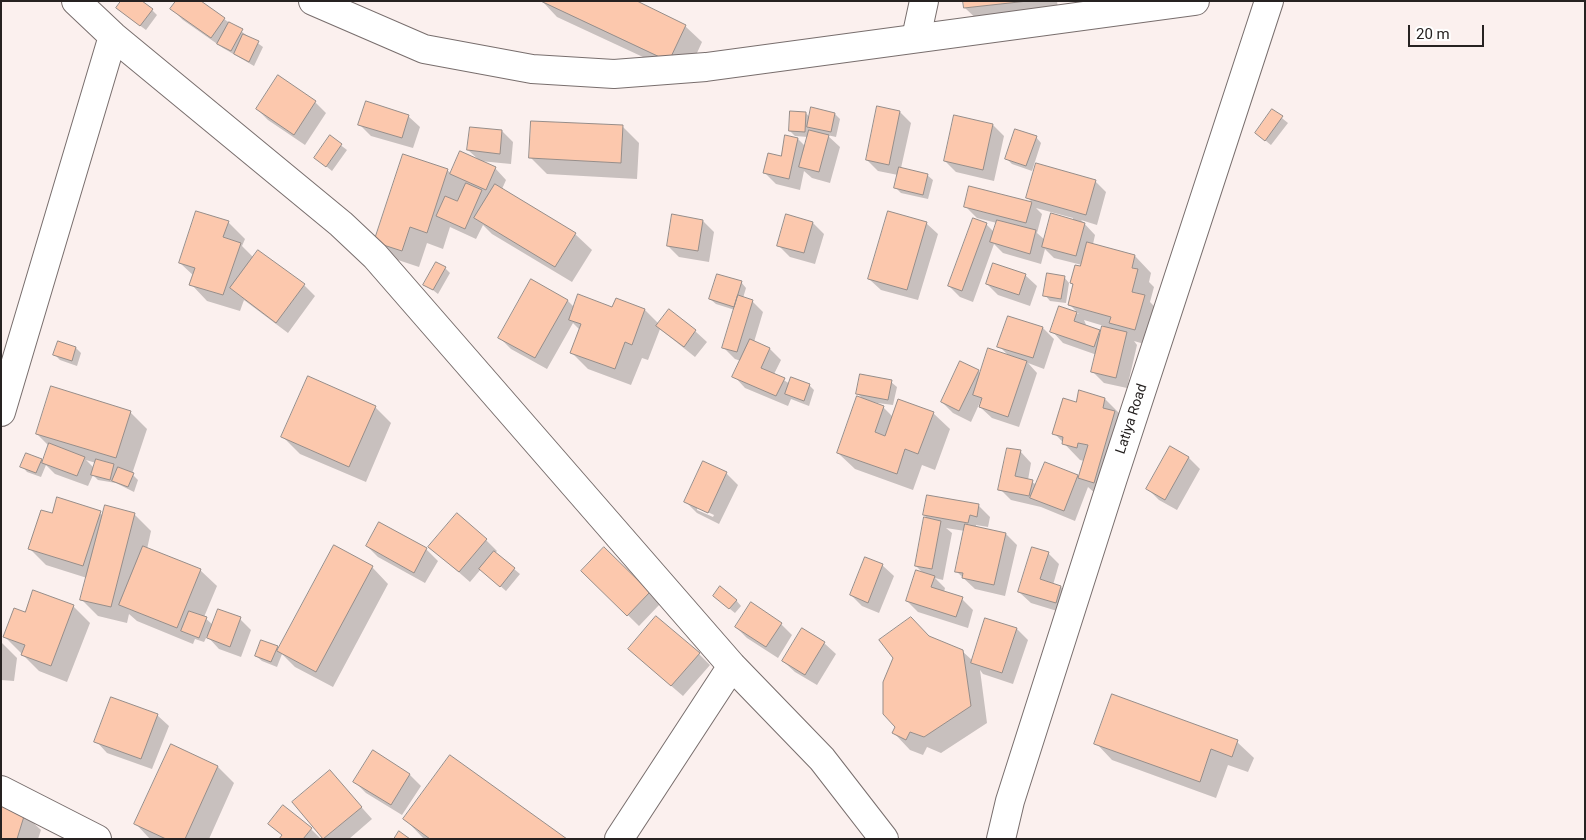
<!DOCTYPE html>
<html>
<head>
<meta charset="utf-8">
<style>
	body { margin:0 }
	#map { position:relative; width:1586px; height:840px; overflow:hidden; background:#fbf0ee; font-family:Roboto,sans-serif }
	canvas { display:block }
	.frame { position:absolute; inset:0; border:2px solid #262221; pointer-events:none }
	.scale { position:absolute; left:1408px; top:25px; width:76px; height:22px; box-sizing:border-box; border:2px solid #262221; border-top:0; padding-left:6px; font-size:15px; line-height:18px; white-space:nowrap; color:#262221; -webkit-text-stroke:4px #fff; paint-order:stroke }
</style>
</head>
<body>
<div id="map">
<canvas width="1586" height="840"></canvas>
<div class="frame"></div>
<div class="scale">20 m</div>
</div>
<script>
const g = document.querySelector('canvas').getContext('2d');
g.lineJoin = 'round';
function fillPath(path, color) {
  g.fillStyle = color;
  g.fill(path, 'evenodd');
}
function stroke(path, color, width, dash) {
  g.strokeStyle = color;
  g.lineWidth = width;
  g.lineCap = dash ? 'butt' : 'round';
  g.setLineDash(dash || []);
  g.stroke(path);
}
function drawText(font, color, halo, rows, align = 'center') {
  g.font = font + ' Roboto,sans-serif';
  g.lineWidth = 5;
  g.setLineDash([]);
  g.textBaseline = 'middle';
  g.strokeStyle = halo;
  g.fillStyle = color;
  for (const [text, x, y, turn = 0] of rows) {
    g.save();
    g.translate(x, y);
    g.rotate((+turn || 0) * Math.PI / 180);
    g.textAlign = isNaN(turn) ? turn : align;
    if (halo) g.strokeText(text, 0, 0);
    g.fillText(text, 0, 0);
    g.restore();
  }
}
fillPath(new Path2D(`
	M199 1 263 47 254 66 223 48 183 20 172 9Z
	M542 1 685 26 702 42 686 77 557 17Z
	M964 1H1057L1059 16 982 24 965 8Z
	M152 10 157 15 146 30 123 13Z
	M315 102 326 113 305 145 268 120 257 109Z
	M878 107 900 112 911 123 901 168 927 175 933 180 928 199 901 193 895 187 898 175 878 171 867 160Z
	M812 109 835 114 840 119 836 137 827 135 840 147 830 183 812 178 804 171 800 190 776 184 765 173 798 139 806 147 808 137 795 136 790 131 806 113 810 118Z
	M1272 110 1288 123 1271 145 1256 133Z
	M408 116 420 127 413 148 371 136 360 125Z
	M993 125 1004 136 994 181 956 172 945 161Z
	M622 126 639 143 637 179 547 174 531 158Z
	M502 131 513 142 511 164 480 161 495 168 506 180 502 189 575 234 592 250 572 282 492 234 483 225 476 239 450 227 443 249 427 243 419 267 392 258 376 241 447 170 452 174 480 161 468 150Z
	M330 137 347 150 332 171 316 158Z
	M1036 137 1041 143 1032 171 1012 164 1007 159Z
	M1095 181 1106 192 1097 225 1081 220 1095 235 1093 244 1135 256 1151 273 1149 282 1154 287 1150 302 1161 313 1151 346 1134 341 1137 345 1127 388 1104 383 1092 371 1097 355 1063 343 1052 331 1060 307 1079 314 1069 304 1074 286 1071 283 1082 265 1054 258 1045 249 1041 264 1003 253 994 244 973 302 960 297 949 286 986 224 994 232 997 223 977 218 965 206 970 187 1033 203 1027 197ZM1036 208 1073 218V221L1045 240 1037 233 1042 214ZM1084 320 1104 326 1102 334 1087 327Z
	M703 221 714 232 709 262 679 257 668 246Z
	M228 222 245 239 242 246 254 258 304 285 315 296 288 333 244 300 240 311 207 301 191 284 194 276 180 263Z
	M813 223 824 234 815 264 790 257 779 246Z
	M926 223 938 234 918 300 881 290 869 279Z
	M445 268 450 273 438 294 425 284Z
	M1025 275 1037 286 1030 306 998 295 987 284Z
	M1064 277 1069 283 1066 303 1050 301 1045 295Z
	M532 281 568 301 575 308H613L616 299 645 310 659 324 695 331 707 342 695 357 660 329 648 360 642 358 631 385 588 369 571 352 580 330 573 323 547 369 511 349 500 338Z
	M741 282 746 288 743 298 752 301 763 312 754 342 770 349 781 360 774 374 790 384 809 385 814 390 809 406 791 399 788 406 745 388 734 376 741 361 735 359 724 348 735 310 716 304 710 299Z
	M1043 328 1054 339 1044 369 1028 363 1037 373 1019 427 992 418 980 407 981 400 971 422 953 413 942 402 978 371 981 374 1009 356 999 346Z
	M76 348 81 353 77 366 60 360 54 354Z
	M891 382 897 387 893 405 870 402 883 407 893 417 933 413 950 429 935 470 922 465 913 490 855 469 838 453 864 400 858 394Z
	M1105 399 1121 415 1096 494 1088 487 1075 521 1041 507 1011 500 1000 489 1020 451 1031 463 1028 480 1037 485 1077 476 1079 478 1084 461 1080 460 1054 433 1077 403Z
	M375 407 391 423 366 482 300 454 283 437Z
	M130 412 147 429 132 474 138 480 134 492 116 483 98 480 93 475 88 486 55 474 46 465 41 477 27 472 22 466 41 460 43 462 49 446 37 434ZM86 460 96 463 94 468Z
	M1170 448 1189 458 1200 469 1177 510 1159 500 1148 489Z
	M704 463 727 474 738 485 719 524 697 513 686 502ZM697 507 714 515 713 517 697 510Z
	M928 496 979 506 990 517 988 527 976 525V527L1006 534 1017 545 1005 596 975 589 956 571 965 531 946 528 952 533 943 580 935 578 945 588 944 592 962 599 973 610 968 628 918 612 907 601 924 574 916 566 929 520 924 515Z
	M58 499 103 515 106 507 135 515 151 531 147 549 200 570 217 586 204 617 213 625 240 619 251 630 241 657 219 649 207 636 204 642 195 639 193 644 137 621 129 614 127 623 98 616 81 599 87 578 46 565 30 549 52 515Z
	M379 524 426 549 438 561 425 583 378 557 367 546Z
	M486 540 497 551 495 553 520 574 506 591 481 569 470 582 430 547Z
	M604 549 660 604 639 626 583 571Z
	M1048 553 1059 564 1053 585 1061 587 1072 598 1067 614 1031 603 1019 592Z
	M882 565 894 576 879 613 862 606 851 595Z
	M372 567 388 584 333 687 295 667 282 654 277 667 262 661 256 656 277 647 279 650Z
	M736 600 741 606 735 613 720 601Z
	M73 606 90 623 67 682 39 671 4 636 25 614Z
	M781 624 792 635 778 658 747 638 736 627Z
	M1017 629 1028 640 1013 684 983 674 980 670 987 723 941 753 927 747 923 755 910 750 894 733 931 638 962 651 973 661Z
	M1 642 17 658 14 681 1 680Z
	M824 643 836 654 817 685 795 672 783 661Z
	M699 654 710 665 683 696 641 660Z
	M157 715 169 726 152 769 107 753 96 741Z
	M1237 742 1254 758 1248 772 1228 765 1216 798 1112 760 1096 743Z
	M373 752 410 775 421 786 402 815 366 793 355 782Z
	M218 767 234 783 209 839H150L136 824Z
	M330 772 372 819 349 839H325L294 802Z
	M24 814 41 830 38 839H1Z
	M405 819 564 839H424Z
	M270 824 311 829 321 839H281L283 836Z`), '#0003');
const building = new Path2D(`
	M121 1H142L153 9 140 26 116 8Z
	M176 1H201L225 18 211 38 170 9Z
	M541 1H637L686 25 669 61Z
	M963 1H1028L964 8Z
	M229 22 243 29 231 51 217 44Z
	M243 34 259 41 249 62 234 54Z
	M278 75 316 101 294 135 256 109Z
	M366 101 409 115 402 138 358 125Z
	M877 106 900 111 889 165 866 160Z
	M811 107 835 113 831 132 807 127Z
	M1272 109 1283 116 1265 141 1255 133Z
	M790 111 806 112 805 132 789 131Z
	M954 115 993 124 983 170 944 161Z
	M531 121 623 125 621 163 529 158Z
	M470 127 502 130 500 154 467 150Z
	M1015 129 1037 136 1026 166 1005 159Z
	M809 130 829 135 819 172 799 167Z
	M330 135 342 144 326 167 314 158Z
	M785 135 798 138 789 179 763 173 768 153 781 156Z
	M460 151 496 167 486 190 450 174Z
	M403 154 448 169 427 233 410 227 402 251 374 242Z
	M1036 163 1096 180 1086 215 1026 198Z
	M899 167 928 174 923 195 894 188Z
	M466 183 482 190 465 229 436 216 445 196 457 201Z
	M495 184 576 233 555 267 474 218Z
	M969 186 1032 202 1026 223 964 207Z
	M196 211 229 221 223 237 241 243 223 295 189 285 195 268 179 263Z
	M888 211 927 222 907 290 868 279Z
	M1051 213 1085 223 1076 256 1042 247Z
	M672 214 703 220 698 251 667 246Z
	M786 214 813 222 804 253 777 246Z
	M973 218 987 223 962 291 948 286Z
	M997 220 1036 230 1030 254 990 242Z
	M1087 242 1135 255 1132 268 1138 269 1132 292 1145 295 1135 330 1109 323 1111 317 1068 305 1073 284 1070 283 1075 265 1080 266Z
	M258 250 305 284 276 323 230 288Z
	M436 262 446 267 433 290 423 285Z
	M993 263 1026 274 1019 295 986 284Z
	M1047 273 1065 276 1061 299 1043 296Z
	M717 274 742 281 734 307 709 299Z
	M531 279 568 300 535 358 498 338Z
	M578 294 612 307 616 298 645 309 632 345 625 342 615 369 570 353 581 324 569 320Z
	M738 295 753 300 737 352 722 348Z
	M1059 306 1077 312 1074 321 1100 330 1094 347 1050 332Z
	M669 309 696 330 684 347 656 326Z
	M1008 316 1043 327 1033 358 997 347Z
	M1102 326 1127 332 1116 378 1091 372Z
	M750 339 770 348 761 368 785 378 776 396 732 377Z
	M58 341 76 347 72 361 53 355Z
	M988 348 1027 361 1008 417 979 407 982 398 973 395Z
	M960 361 979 370 959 411 941 402Z
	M860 374 892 380 888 400 856 394Z
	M308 376 376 406 349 467 281 437Z
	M791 377 810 384 804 401 785 394Z
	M51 386 131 411 116 458 36 434Z
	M1079 390 1105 398 1103 408 1115 411 1094 483 1078 478 1088 445 1078 443 1077 448 1062 444 1063 437 1052 434 1063 398 1076 402Z
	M857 396 884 406 875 432 885 436 898 399 934 412 918 454 905 449 897 474 837 453Z
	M49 443 85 457 77 476 42 463Z
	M1170 446 1189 457 1165 500 1146 489Z
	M1007 448 1021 450 1015 476 1033 480 1029 496 998 490Z
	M26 453 42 459 36 473 20 467Z
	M96 459 114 464 110 480 91 475Z
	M703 461 727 472 708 513 684 502Z
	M1045 462 1078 475 1064 511 1030 498Z
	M118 467 134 473 128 487 112 481Z
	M927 495 979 504 977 517 970 515 968 523 923 515Z
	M57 497 101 511 83 566 28 549 41 510 52 513Z
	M105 505 135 513 111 607 80 600Z
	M457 513 487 539 459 572 428 547Z
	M924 517 941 521 932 569 915 566Z
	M379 522 427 548 414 573 366 546Z
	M965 524 1006 533 994 585 962 578 963 573 955 572Z
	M334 545 373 566 316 672 277 651Z
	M143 546 201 569 177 628 119 605Z
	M604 547 650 592 627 616 581 571Z
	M1032 547 1049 552 1040 579 1061 586 1056 603 1018 592Z
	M494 551 515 568 500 587 479 569Z
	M865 557 883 564 868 603 850 595Z
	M916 570 935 576 931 587 963 597 956 617 906 601Z
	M720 586 737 600 729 609 713 596Z
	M33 590 74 605 51 666 21 655 25 645 3 637 14 608 25 612Z
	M751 602 782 623 766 647 735 627Z
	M218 609 241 617 230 647 207 638Z
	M189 611 207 617 199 638 181 631Z
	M656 616 700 653 671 686 628 649Z
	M911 617 929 636 963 650 971 706 924 737 910 732 906 740 892 733 895 727 883 714V682L893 658 879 640Z
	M985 618 1017 628 1002 673 971 663Z
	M802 628 825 642 805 675 782 661Z
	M261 640 278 646 271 662 255 656Z
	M1112 694 1238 740 1232 757 1211 749 1200 782 1094 744Z
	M111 697 158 714 141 759 94 742Z
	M171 744 218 766 185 839H166L134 824Z
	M373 750 410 774 391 805 353 782Z
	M450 755 567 839H430L403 819Z
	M330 770 362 807 323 839 292 802Z
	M1 805 25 813 17 839H1Z
	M283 805 312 828 303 839H279L282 835 268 824Z
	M399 831 410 839H394Z`);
fillPath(building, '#fcc8ad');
stroke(building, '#968d89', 1);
const minor = new Path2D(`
	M76 1 113 36 341 224 375 256 732 666 822 759 884 839
	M916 38 924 1
	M1 412 113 36
	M1 790 97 839
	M619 839 732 666
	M1001 839 1010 801 1113 478 1269 1`);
const tertiary = new Path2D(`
	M313 1 424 49 532 69 614 74 706 67 1195 1`);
stroke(minor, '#786e6d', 30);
stroke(tertiary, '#786e6d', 30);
stroke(minor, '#fff', 28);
stroke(tertiary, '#fff', 28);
drawText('14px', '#262221', '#fff', [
	["Latiya Road",1132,419,-72]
]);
</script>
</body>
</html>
